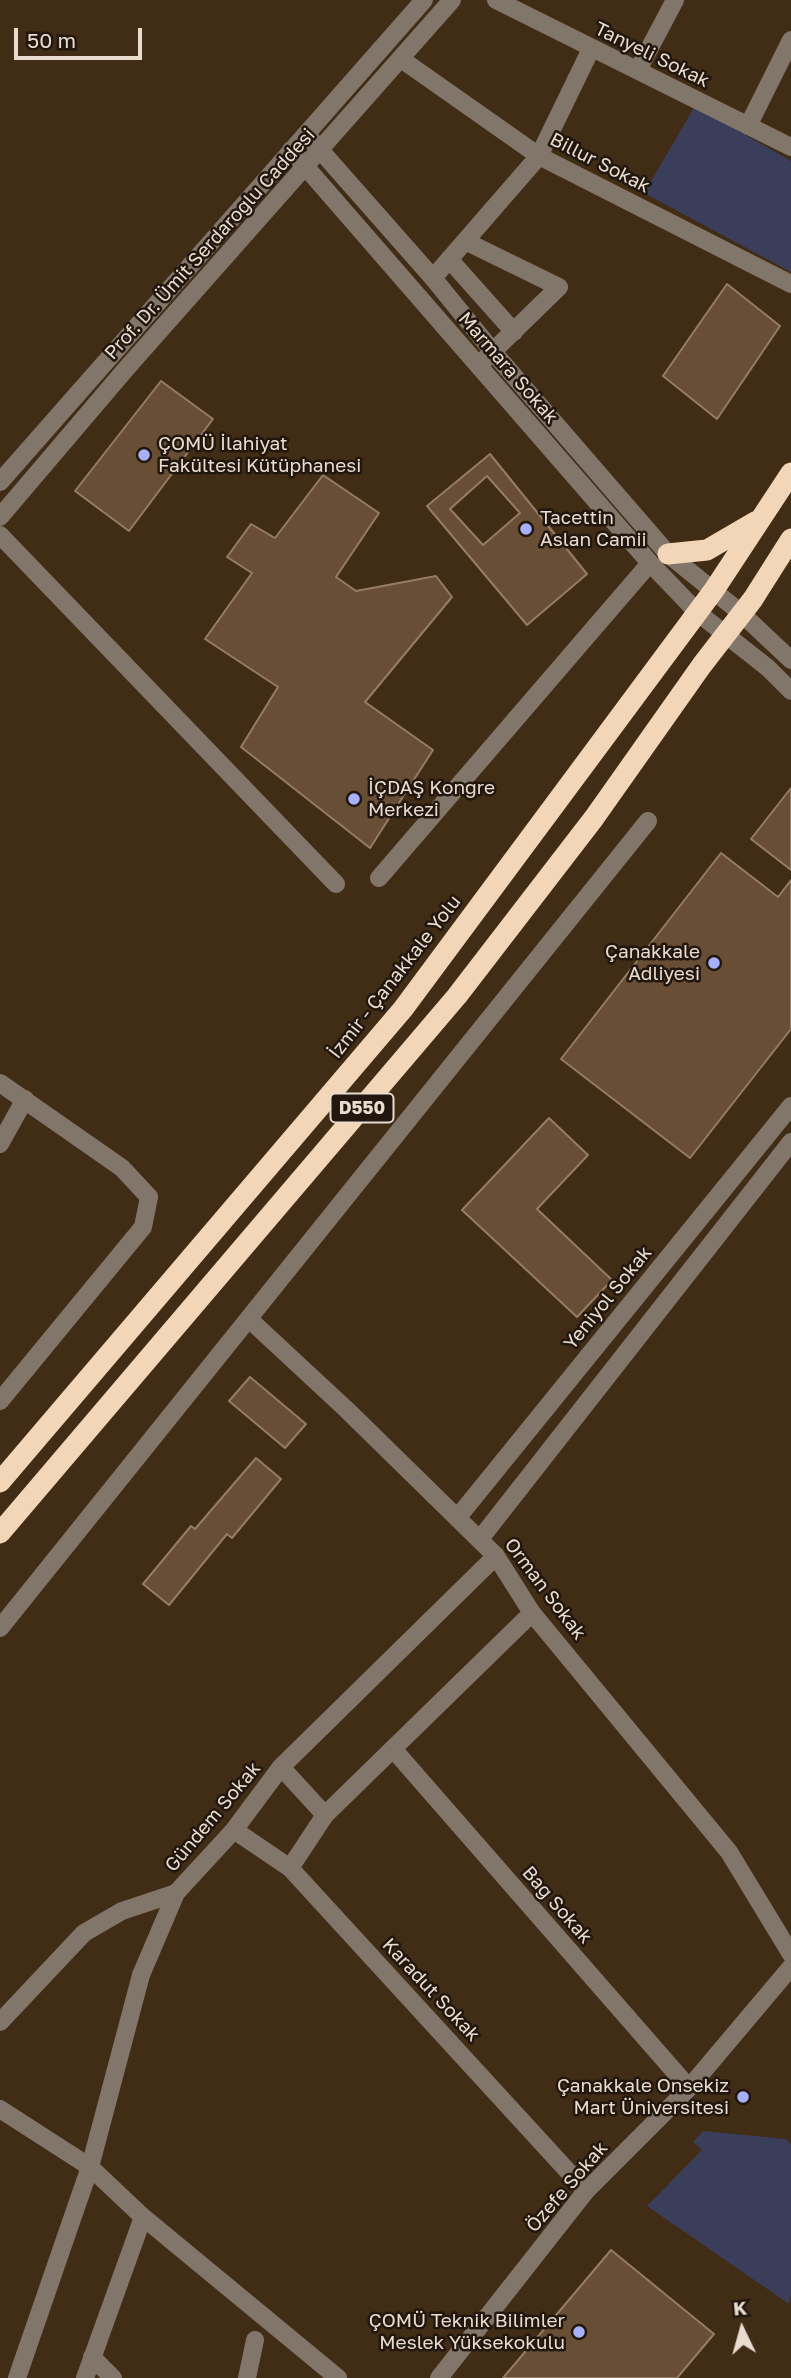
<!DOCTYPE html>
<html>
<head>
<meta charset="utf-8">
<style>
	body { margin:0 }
	#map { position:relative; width:791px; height:2378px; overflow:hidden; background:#412c16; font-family:"Golos Text",sans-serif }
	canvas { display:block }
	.north { position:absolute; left:707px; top:2294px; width:70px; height:70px; -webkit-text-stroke:5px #21170e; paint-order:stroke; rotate:355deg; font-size:19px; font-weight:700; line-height:28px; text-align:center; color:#e9dccf }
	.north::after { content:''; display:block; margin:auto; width:24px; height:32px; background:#e9dccf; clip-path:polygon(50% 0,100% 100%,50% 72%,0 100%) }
	.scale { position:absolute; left:14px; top:28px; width:128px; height:32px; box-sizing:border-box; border:4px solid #e9dccf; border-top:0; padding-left:9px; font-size:21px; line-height:24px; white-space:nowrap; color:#e9dccf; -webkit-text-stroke:5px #21170e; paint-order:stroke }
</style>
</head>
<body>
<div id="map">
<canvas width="791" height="2378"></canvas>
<div class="north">K</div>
<div class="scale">50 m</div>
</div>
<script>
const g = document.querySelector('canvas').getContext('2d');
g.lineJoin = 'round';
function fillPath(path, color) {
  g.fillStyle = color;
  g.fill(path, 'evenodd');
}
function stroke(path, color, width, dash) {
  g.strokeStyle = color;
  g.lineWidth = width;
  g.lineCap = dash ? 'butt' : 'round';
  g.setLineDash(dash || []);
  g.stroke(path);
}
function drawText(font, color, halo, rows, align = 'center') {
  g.font = font + ' "Golos Text",sans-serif';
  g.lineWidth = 5;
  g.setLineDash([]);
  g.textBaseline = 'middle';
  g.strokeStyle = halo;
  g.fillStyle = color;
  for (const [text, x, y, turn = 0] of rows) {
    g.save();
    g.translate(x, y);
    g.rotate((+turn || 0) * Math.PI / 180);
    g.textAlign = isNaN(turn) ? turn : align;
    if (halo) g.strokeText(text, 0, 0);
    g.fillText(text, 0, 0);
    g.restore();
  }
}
fillPath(new Path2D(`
	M695 106 791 161V272L644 193Z
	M703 2131 786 2139 791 2144V2295L789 2304 647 2206 702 2150 693 2142Z`), '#3a3e5a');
const building = new Path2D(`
	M727 284 780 326 717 419 663 376Z
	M161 381 213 419 129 531 75 491Z
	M490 454 587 574 527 625 427 506ZM487 476 520 513 483 545 450 509Z
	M323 475 379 513 336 577 356 591 436 576 452 597 365 702 433 750 370 848 241 747 278 687 205 639 252 573 227 557 251 524 275 538Z
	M791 788V870L751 839Z
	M721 853 778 897 791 880V1029L690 1158 561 1059Z
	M549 1118 588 1155 537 1209 612 1280 577 1317 462 1210Z
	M250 1377 306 1424 285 1448 229 1401Z
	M256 1458 281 1479 232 1538 227 1534 169 1605 143 1584 191 1526 195 1529Z
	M611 2250 714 2334 677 2378H503Z`);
fillPath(building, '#674e35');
stroke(building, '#957c64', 2);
stroke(new Path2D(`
	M496 0 791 147
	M401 59 539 156 791 284
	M638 70 675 0
	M748 126 791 40
	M306 134 433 278 494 353 668 554 741 613 791 660
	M291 150 650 563 697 612 768 668 791 691
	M465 241 559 287 484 360
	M449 259 514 332
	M433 278 539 156 591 49
	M0 482 424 0
	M0 517 125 370 452 0
	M0 535 336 884
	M379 878 650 563
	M0 1083 122 1168 149 1197 143 1227 0 1401
	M0 1144 25 1099
	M249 1319 347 1410 496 1556 532 1613 729 1852 791 1954
	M458 1517 791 1106
	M480 1539 791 1142
	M0 1628 648 821
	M394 1750 689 2088
	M281 1767 325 1815
	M234 1830 290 1868 586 2191
	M290 1868 325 1815 532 1613
	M0 2022 84 1933 122 1911 176 1893
	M0 2109 90 2167 143 2217 85 2378
	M143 2217 338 2378
	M92 2357 113 2378
	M17 2378 90 2167 141 1975 176 1893 234 1830 281 1767 496 1556
	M247 2378 255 2340
	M439 2378 586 2191 689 2088 791 1967`), '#82766b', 18);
stroke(new Path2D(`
	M668 554 707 550 755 522
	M0 1482 403 1009 714 590 791 473
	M0 1533 457 996 594 818 702 665 753 599 791 539`), '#f3d5b8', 21);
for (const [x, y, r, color] of [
	[144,455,7,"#a8b0fc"],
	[526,529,7,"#a8b0fc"],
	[354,799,7,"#a8b0fc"],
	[714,963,7,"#a8b0fc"],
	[743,2097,7,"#a8b0fc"],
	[579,2332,7,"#a8b0fc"]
]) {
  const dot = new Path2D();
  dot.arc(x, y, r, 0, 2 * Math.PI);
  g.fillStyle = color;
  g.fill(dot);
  stroke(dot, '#21170e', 2.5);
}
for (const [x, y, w] of [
	[362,1108,63]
]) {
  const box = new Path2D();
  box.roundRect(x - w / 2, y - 14.5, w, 29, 5);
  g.fillStyle = '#21170e';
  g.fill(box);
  stroke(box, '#e9dccf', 2);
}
drawText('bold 18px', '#e9dccf', null, [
	["D550",362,1108]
]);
drawText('19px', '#e9dccf', '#21170e', [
	["Tanyeli Sokak",652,55,26],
	["Billur Sokak",600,163,27],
	["Prof. Dr. Ümit Serdaroğlu Caddesi",210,244,-48],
	["Marmara Sokak",508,368,49],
	["İzmir - Çanakkale Yolu",395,977,-52],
	["Yeniyol Sokak",608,1298,-51],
	["Orman Sokak",545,1589,53],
	["Gündem Sokak",213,1817,-50],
	["Bağ Sokak",557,1905,49],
	["Karadut Sokak",431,1990,47],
	["Özefe Sokak",567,2187,-49]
]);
drawText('19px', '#e9dccf', '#21170e', [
	["ÇOMÜ İlahiyat",158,444],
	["Fakültesi Kütüphanesi",158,466],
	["Tacettin",540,518],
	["Aslan Camii",540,540],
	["İÇDAŞ Kongre",368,788],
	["Merkezi",368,810],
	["Çanakkale",700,952,"right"],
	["Adliyesi",700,974,"right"],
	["Çanakkale Onsekiz",729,2086,"right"],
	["Mart Üniversitesi",729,2108,"right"],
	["ÇOMÜ Teknik Bilimler",565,2321,"right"],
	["Meslek Yüksekokulu",565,2343,"right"]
], 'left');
</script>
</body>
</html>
